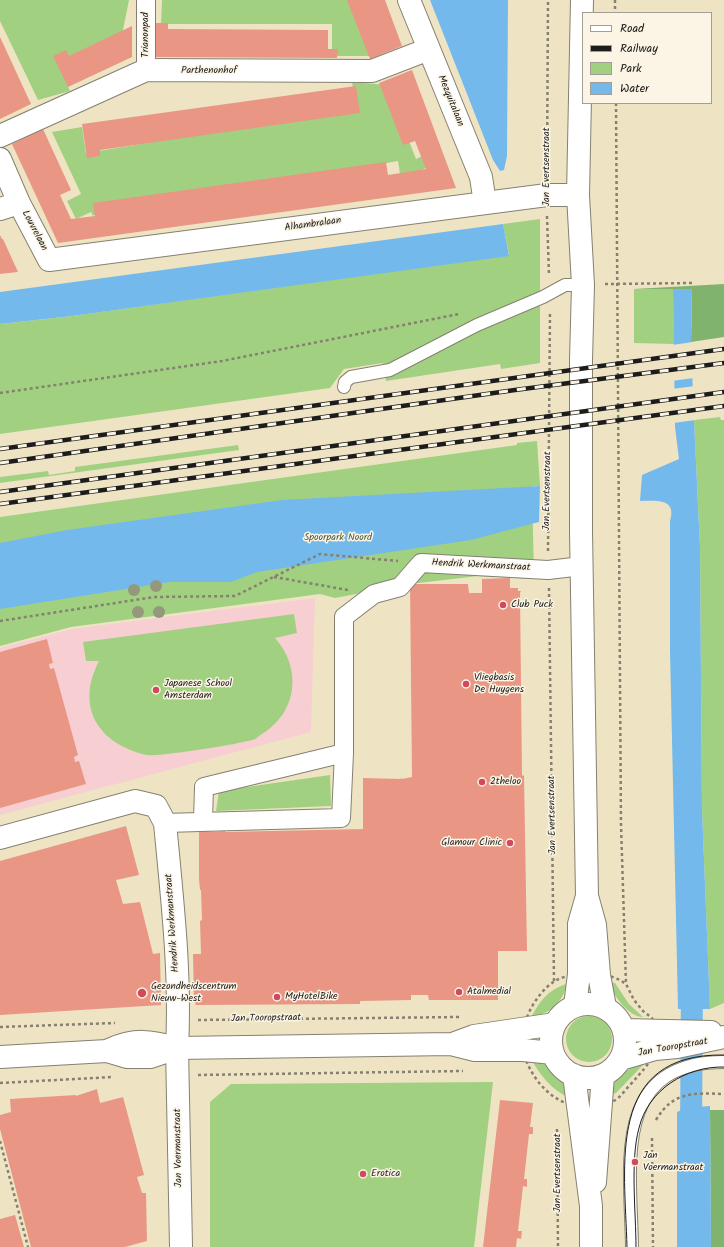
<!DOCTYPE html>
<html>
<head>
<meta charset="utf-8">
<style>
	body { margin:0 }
	#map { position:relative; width:724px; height:1247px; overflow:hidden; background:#eee4c4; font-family:Kalam,sans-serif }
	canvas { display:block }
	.legend { position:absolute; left:582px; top:12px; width:130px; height:92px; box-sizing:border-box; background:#fcf5e5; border:1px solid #a29e95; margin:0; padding:5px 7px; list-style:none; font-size:12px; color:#1c1c1c }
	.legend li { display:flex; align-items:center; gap:8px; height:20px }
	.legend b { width:20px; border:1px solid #a29e95 }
</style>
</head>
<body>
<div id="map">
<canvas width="724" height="1247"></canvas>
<ul class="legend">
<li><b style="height:5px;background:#fff"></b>Road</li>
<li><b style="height:5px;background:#1c1c1c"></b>Railway</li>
<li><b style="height:11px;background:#a1d180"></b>Park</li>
<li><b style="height:11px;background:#74b9eb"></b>Water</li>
</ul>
</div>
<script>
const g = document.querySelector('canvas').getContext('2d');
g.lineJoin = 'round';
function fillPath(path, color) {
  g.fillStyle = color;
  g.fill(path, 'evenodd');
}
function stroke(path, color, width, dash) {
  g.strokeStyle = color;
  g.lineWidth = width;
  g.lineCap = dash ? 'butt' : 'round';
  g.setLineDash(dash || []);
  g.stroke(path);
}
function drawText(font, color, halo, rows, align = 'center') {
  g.font = font + ' Kalam,sans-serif';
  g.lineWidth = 3;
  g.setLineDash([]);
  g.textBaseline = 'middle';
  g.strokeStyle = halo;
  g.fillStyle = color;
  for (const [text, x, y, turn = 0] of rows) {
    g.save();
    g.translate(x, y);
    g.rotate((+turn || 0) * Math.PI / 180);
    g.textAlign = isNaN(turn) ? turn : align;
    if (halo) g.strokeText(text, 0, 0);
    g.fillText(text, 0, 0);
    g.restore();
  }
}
fillPath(new Path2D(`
	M315 598 311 732 0 815V648L71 629Z`), '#f7cfd3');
fillPath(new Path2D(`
	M0 0H129L121 40 60 68 70 91 38 100 0 21Z
	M162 0H351L371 56H332V24H161Z
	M352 82 387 85 416 159 422 156 428 167 422 170 400 174 398 161 101 212 93 216 91 212 76 219 67 201 81 194 52 132 82 127 86 153 356 109Z
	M540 219V363L501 369 500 364 386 381 383 363 344 369 330 388 0 434V324L72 316 509 255 503 224Z
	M634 289H673L674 344 634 343Z
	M720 417 721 420H724V1003L710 1009 702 810 700 547 694 420Z
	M537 441 540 486H532L534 579 478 576 410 584 335 598 320 594 71 627 0 646V517L517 445V443Z
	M238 445 239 450 0 483V477L48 471 49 475 75 471V467Z
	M294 614 297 633 275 638C302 668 298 712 262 734 260 735 257 738 255 739 242 744 158 757 147 755 98 744 75 707 99 661H86L83 642Z
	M330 775 331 806 216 811 219 791Z
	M608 982 615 983 629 1004 643 1017C628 1017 613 994 608 982Z
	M566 984C566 999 547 1017 532 1016 539 1001 550 989 566 984Z
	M566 1039a23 23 0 1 1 46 0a23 23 0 1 1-46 0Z
	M530 1057C534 1058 540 1059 543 1061 553 1069 567 1086 570 1098 551 1090 540 1075 530 1057Z
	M644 1061V1064L616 1093 607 1096C614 1079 626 1069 644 1061Z
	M493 1082 474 1247H210V1102L231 1084Z`), '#a1d180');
fillPath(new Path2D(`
	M724 284V337L691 342 692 289H634Z
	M710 1110H724V1247H711Z`), '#80b36e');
fillPath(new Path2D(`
	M430 0H508L507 156 504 170 500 171 493 160Z
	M503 224 509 256 72 316 0 324V292Z
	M673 289H692L691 342 694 420 700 547 702 810 710 1009H678L670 650V521C677 498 656 501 640 501L642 475 679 459 675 427Z
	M540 486 539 522 471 540 257 572 231 582H170L0 609V543L67 530 282 500Z
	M710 1106 711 1247H677V1112L686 1108Z`), '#74b9eb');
fillPath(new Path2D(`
	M693 342 694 378 672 381V345Z
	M695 386 696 420 673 423 672 389Z`), '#eee4c4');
stroke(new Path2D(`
	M691 1138 692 978`), '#74b9eb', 22);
fillPath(new Path2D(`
	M347 0H385L402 46 370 59Z
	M154 23H168V29L328 30V49H338L337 58 154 57Z
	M132 26V57L68 87 53 56 66 50 69 56Z
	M0 37 31 104 0 119Z
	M412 70 456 188 58 243 12 144 43 129 71 190 60 195 71 219 95 216 93 203 207 187 386 162 388 175 426 169 415 141 403 145 379 83Z
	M356 86 360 113 100 150V156L87 158 82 124Z
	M0 235 2 239H3L18 272 0 274Z
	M510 578V588H518V591H521L520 593 522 776 524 775 527 951H498V1000H429L428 995H411V1000L360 1001V1004L196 1005 194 1001 193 954H201L200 921 202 920 201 890H200L199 879V831L215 832 225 831V832L363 829V778L401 779V777L402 779 412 777 410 584H468L469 593H482V579Z
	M47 639 53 663 49 664 50 669 54 668 78 755 74 757 75 762 79 761 86 784 0 808V652Z
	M126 826 139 875 116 880 123 904 140 902 153 954 160 953 161 1005 0 1015V861Z
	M97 1089 100 1103 123 1097 144 1175 137 1177 142 1193H146L147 1241 125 1247H31L0 1129V1115L11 1112 10 1099 76 1095V1096Z
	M500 1100 533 1103 530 1127H533V1134H529L524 1179H527V1187L523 1186 518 1231H522L521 1239 517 1238 516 1247H483Z
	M15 1215 24 1247H0V1219Z`), '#e99685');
const service = new Path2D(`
	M344 387 345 382 351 377 390 370 477 325 543 297 565 285H583
	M632 1247C631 1167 610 1062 724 1062`);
const pedestrian = new Path2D(`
	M146 70V0
	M203 820 204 787 344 753
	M165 823 341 818 344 753V617L374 594 400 587 421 563 548 570 582 566`);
const minor = new Path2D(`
	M409 0 481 177 485 203
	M0 136 146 70 372 71 429 49
	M0 159 19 203 49 260 547 195H578
	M0 209 19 203
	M0 838 135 801 156 806 165 823C172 898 181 973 177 1048L181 1247`);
const tertiary = new Path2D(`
	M582 0 578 195 583 285 581 360V531L587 896 595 925 599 975 605 1007
	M551 1041a37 37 0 1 1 74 0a37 37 0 1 1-74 0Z
	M575 1006 579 974V924L587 896
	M624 1030 711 1032
	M455 1043 474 1036 555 1024
	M109 1050C135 1038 151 1041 177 1048
	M0 1057 107 1051 127 1057H150L177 1048 451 1044 475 1050H523L553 1053
	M621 1059 655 1049 677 1047 724 1037
	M574 1075 591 1206V1247
	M595 1182 603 1075`);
stroke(service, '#858070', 14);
stroke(pedestrian, '#858070', 20);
stroke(minor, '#858070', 24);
stroke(tertiary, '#858070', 24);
stroke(new Path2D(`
	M615 0V13
	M616 103 621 824 626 984
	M547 173 548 0
	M547 216 549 275
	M605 284 694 283
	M0 393 222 361 459 314
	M548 551 550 312
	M274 577 348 590
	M549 588 554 981
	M0 621 154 597 235 596 320 554 398 561
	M587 974 610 976 620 980 626 984 634 1000 643 1011 652 1018C658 1056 654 1058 630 1085 626 1089 622 1095 618 1098 611 1104 603 1105 595 1106 560 1112 532 1084 523 1051 517 1028 535 993 555 981 564 975 577 975 587 974Z
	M198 1020 459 1017
	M0 1027 115 1023
	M198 1075 463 1071
	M0 1083 113 1077
	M656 1120C673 1091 694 1093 724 1094
	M557 1129 558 1247
	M652 1138 653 1247
	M0 1141 28 1247`), '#858070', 2.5, [3, 3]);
stroke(service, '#fff', 12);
stroke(pedestrian, '#fff', 18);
stroke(minor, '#fff', 22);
stroke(tertiary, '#fff', 22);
stroke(new Path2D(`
	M627 1247C625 1165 605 1053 724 1055
	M636 1247C636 1213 630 1160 639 1128 648 1090 686 1066 724 1067`), '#1c1c1c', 1);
const rail = new Path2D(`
	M0 449 724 349
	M0 463 515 390 724 363
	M0 492 724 392
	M0 504 724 406`);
stroke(rail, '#1c1c1c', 4.5);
stroke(rail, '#fcf5e5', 3, [9]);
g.fillStyle = '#94997b';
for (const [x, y] of [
	[156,586],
	[134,590],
	[138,612],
	[159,612]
]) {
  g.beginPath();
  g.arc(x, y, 6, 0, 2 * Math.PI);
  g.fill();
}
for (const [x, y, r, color] of [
	[503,605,4,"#d1495b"],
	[466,684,4,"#d1495b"],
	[156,690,4,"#d1495b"],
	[482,782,4,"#d1495b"],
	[510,843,4,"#d1495b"],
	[459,992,4,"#d1495b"],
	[142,993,5,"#d1495b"],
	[277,997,4,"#d1495b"],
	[635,1162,4,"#d1495b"],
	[363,1174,4,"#d1495b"]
]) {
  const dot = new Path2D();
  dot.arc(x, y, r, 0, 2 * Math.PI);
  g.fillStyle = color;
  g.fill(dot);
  stroke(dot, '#fcf5e5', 1.5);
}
drawText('10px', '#1c1c1c', '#fcf5e5', [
	["Trianonpad",146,35,-90],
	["Parthenonhof",209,71],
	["Mezquitalaan",450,101,68],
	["Jan Evertsenstraat",547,167,-90],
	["Alhambralaan",313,225,-8],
	["Louvrelaan",34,231,62],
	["Jan Evertsenstraat",548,491,-89],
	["Hendrik Werkmanstraat",481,566,3],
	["Jan Evertsenstraat",553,815,-91],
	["Hendrik Werkmanstraat",173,923,-94],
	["Jan Tooropstraat",266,1019,-1],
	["Jan Tooropstraat",673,1048,-10],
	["Jan Voermanstraat",179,1148,-91],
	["Jan Evertsenstraat",558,1173,-90]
]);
drawText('10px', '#4b5b3f', '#fcf5e5', [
	["Spoorpark Noord",338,538]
]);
drawText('10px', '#1c1c1c', '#fcf5e5', [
	["Club Puck",511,605],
	["Vliegbasis",474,678],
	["De Huygens",474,690],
	["Japanese School",164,684],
	["Amsterdam",164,696],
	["2theloo",490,782],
	["Glamour Clinic",502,843,"right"],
	["Gezondheidscentrum",151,987],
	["Nieuw-West",151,999],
	["Atalmedial",467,992],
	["MyHotelBike",285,997],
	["Jan",643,1156],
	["Voermanstraat",643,1168],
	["Erotica",371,1174]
], 'left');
</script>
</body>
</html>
